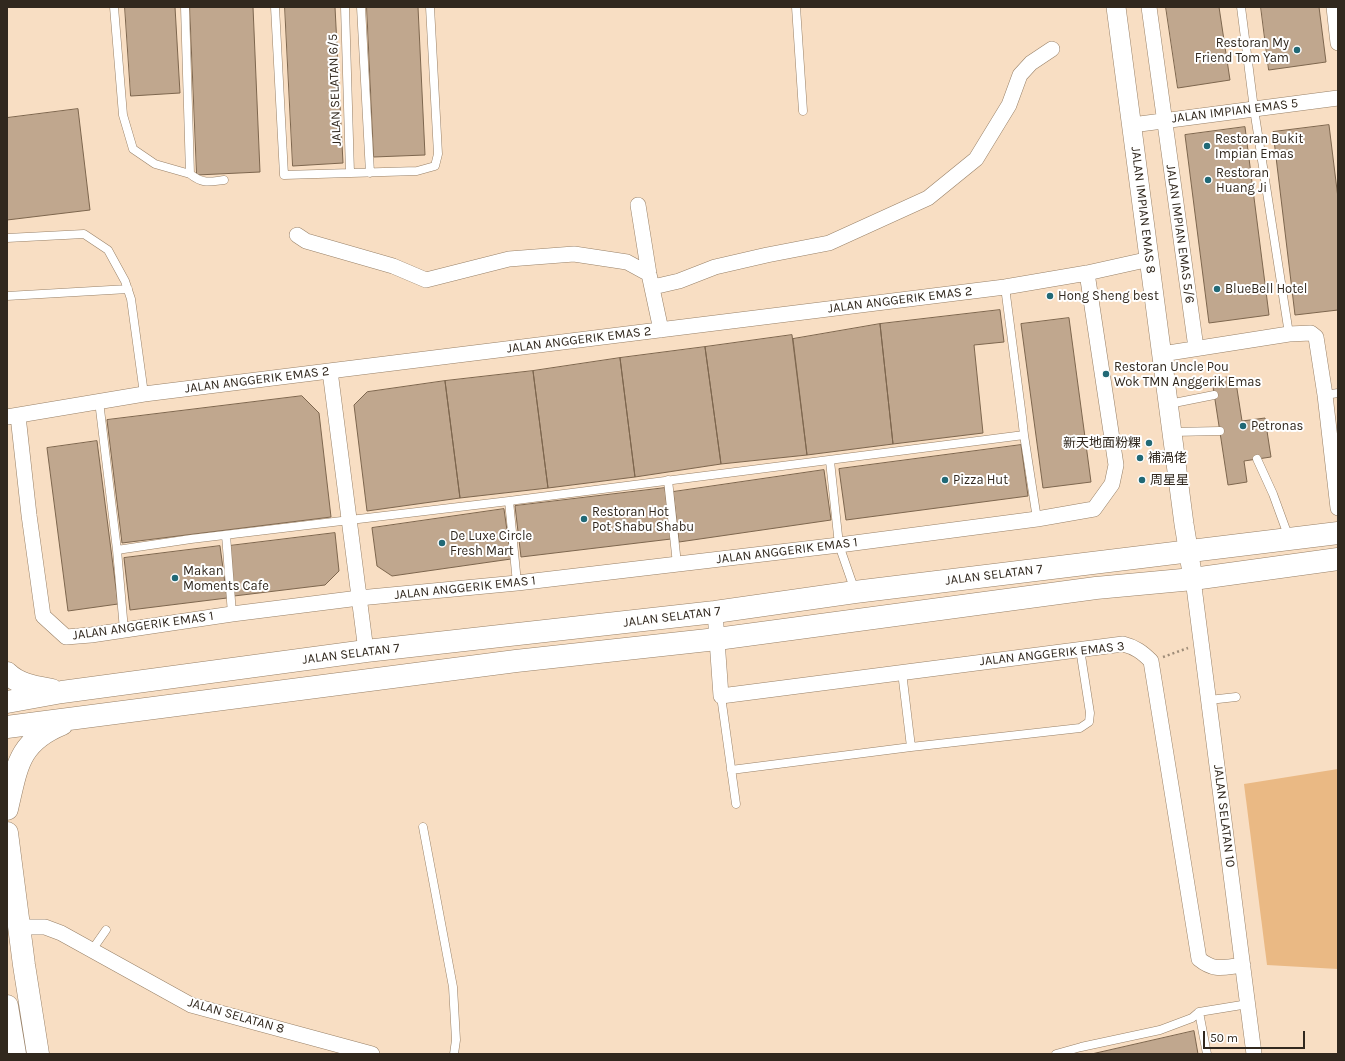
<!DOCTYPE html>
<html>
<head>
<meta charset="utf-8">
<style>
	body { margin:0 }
	#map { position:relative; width:1345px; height:1061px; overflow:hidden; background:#f8dec3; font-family:Karla,sans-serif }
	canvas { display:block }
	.frame { position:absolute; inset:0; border:8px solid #31281e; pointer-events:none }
	.scale { position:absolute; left:1203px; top:1031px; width:102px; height:18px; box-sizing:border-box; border:2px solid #31281e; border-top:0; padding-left:5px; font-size:12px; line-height:14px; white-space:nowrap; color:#31281e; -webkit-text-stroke:3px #fff; paint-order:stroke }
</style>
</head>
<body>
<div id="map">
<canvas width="1345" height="1061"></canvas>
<div class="frame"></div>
<div class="scale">50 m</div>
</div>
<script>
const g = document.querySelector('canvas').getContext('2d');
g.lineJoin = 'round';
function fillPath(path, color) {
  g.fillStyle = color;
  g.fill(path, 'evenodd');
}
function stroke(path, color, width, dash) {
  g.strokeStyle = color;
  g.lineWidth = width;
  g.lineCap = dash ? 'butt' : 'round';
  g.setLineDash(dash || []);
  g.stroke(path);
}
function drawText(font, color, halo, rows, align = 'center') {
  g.font = font + ' Karla,"Noto Sans SC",sans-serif';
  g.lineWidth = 4;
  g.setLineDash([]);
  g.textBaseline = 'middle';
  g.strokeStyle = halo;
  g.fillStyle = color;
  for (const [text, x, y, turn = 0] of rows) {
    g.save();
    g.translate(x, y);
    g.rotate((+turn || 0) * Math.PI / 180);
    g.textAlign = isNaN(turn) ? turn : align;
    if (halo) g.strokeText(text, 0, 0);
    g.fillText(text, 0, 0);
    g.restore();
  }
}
fillPath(new Path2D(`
	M1338 769V969L1267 965 1244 784Z`), '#eab984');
const building = new Path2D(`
	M125 7H175L180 93 131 96Z
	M190 7H253L260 172 197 175Z
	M285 7H335L343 163 293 166Z
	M367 7H418L425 155 374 157Z
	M1166 7H1219L1230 80 1178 88Z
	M1261 7H1319L1326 62 1269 70Z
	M78 109 90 210 7 220V118Z
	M1329 125 1338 198V310L1295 315 1273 132Z
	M1245 127 1269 315 1209 323 1185 135Z
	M1000 310 1004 342 974 345 983 433 893 444 880 324Z
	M1069 318 1091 482 1043 488 1021 324Z
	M880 324 893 444 807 455 793 339Z
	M792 335 807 455 721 464 705 347Z
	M705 347 721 464 635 477 620 358Z
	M620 358 635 477 548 488 533 371Z
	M533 371 548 488 460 498 445 381Z
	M1235 376 1242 421 1265 418 1271 457 1244 461 1247 482 1228 485 1212 380Z
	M445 381 460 498 367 511 354 405 367 392Z
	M302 396 319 413 331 517 122 543 107 420Z
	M97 441 118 604 68 611 47 448Z
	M1021 445 1028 496 846 520 839 469Z
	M824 470 831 520 679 542 673 492Z
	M665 488 671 539 521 557 515 506Z
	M504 509 511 559 392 576 377 566 372 528Z
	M335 533 339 571 325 585 234 596 229 546Z
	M220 546 227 598 130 610 124 558Z
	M1194 1031 1198 1054H1092Z`);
fillPath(building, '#c0a78e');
stroke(building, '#7d664e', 1);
const service = new Path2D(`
	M114 7 123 115 133 149 155 164 190 174
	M185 7 190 174C203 184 208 182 224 180
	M275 7 284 175 417 171 435 166 438 154 430 7
	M345 7 350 173
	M361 7 370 173
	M796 7 803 111
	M1241 7 1254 109 1289 334
	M7 238 84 234 108 250 125 281 131 299 144 394
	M7 296 128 289
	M1325 395 1338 393
	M99 401 117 550 191 539 509 501 1024 435 1022 417 1005 287
	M1169 404 1214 395
	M1173 432 1220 431
	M1024 435 1037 519
	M1257 459 1273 494 1289 538
	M830 461 839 545 855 591
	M668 480 677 564
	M509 501 517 583
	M226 535 232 614
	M117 550 124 630
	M902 672 911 747
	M721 696 736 804
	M1209 700 1236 697
	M731 770 911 747 1080 728 1089 722 1090 713 1080 649
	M423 827 453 987 456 1040 454 1054
	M92 950 106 930
	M1199 1012 1207 1054
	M1056 1054 1081 1047 1160 1030 1192 1018 1199 1012 1248 1004`);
const minor = new Path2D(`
	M1149 7 1196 348
	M1334 7 1338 43
	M1132 125 1338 98
	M638 205 649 274 661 330
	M297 235 306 241 393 266 426 280 509 259 574 254 627 262 649 274
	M653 287 679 281 715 267 767 255 829 243 928 198 976 159 1009 105 1020 75 1031 63 1052 49
	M1162 354 1289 334 1311 333 1316 337 1325 395 1338 508
	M330 371 366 651
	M18 416 29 515 43 616 66 637 91 635 232 614 359 598 517 583 839 545 1037 519 1094 509 1112 484 1116 465 1087 273
	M7 417 144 394 1005 287 1087 273 1150 259
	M1193 579 1254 1054
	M715 612 721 696 1123 644C1135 647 1142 652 1151 661L1199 959C1215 972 1224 967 1243 965
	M19 927H45L61 933 191 1005 372 1054`);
const tertiary = new Path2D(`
	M1116 7 1184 524 1193 579`);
const primary = new Path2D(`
	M7 673C19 685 36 687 52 690
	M7 702 62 692 366 651 715 612 855 592 1338 533
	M7 727 516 661 717 639 1096 588 1193 579 1338 559
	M7 809C17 767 18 742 62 724
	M7 833 24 965 38 1054
	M7 1006 15 1054`);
stroke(service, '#988067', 9);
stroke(minor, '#988067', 16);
stroke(tertiary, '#988067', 20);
stroke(primary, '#988067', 23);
stroke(new Path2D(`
	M1163 657 1188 648`), '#9e8c78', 2.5, [2, 3]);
stroke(service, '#fff', 8);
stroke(minor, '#fff', 15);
stroke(tertiary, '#fff', 19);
stroke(primary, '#fff', 22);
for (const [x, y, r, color] of [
	[1297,50,4,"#216976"],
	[1207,146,4,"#216976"],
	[1208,180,4,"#216976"],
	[1217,289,4,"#216976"],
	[1050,296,4,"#216976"],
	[1106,374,4,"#216976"],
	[1243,426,4,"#216976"],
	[1149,443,4,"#216976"],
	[1140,458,4,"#216976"],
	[945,480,4,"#216976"],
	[1142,480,4,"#216976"],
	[584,519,4,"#216976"],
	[442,543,4,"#216976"],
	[175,578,4,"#216976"]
]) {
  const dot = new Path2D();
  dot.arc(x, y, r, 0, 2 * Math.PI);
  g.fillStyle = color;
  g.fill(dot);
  stroke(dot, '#fff', 1.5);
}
drawText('13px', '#31281e', '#fff', [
	["Restoran My",1289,43,"right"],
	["Friend Tom Yam",1289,58,"right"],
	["Restoran Bukit",1215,139],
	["Impian Emas",1215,154],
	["Restoran",1216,173],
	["Huang Ji",1216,188],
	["BlueBell Hotel",1225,289],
	["Hong Sheng best",1058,296],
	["Restoran Uncle Pou",1114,367],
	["Wok TMN Anggerik Emas",1114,382],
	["Petronas",1251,426],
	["新天地面粉粿",1141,443,"right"],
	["補渦佬",1148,458],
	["Pizza Hut",953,480],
	["周星星",1150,480],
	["Restoran Hot",592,512],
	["Pot Shabu Shabu",592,527],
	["De Luxe Circle",450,536],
	["Fresh Mart",450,551],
	["Makan",183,571],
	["Moments Cafe",183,586]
], 'left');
drawText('13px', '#31281e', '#fff', [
	["JALAN SELATAN 6/5",335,90,-92],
	["JALAN IMPIAN EMAS 5",1235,111,-7],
	["JALAN IMPIAN EMAS 8",1143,210,83],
	["JALAN IMPIAN EMAS 5/6",1180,234,82],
	["JALAN ANGGERIK EMAS 2",900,300,-7],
	["JALAN ANGGERIK EMAS 2",579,340,-7],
	["JALAN ANGGERIK EMAS 2",257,380,-7],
	["JALAN ANGGERIK EMAS 1",787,551,-7],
	["JALAN SELATAN 7",994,575,-7],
	["JALAN ANGGERIK EMAS 1",465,588,-6],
	["JALAN SELATAN 7",672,617,-7],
	["JALAN ANGGERIK EMAS 1",143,626,-8],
	["JALAN SELATAN 7",351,654,-7],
	["JALAN ANGGERIK EMAS 3",1052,654,-6],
	["JALAN SELATAN 10",1224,816,83],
	["JALAN SELATAN 8",236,1016,16]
]);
</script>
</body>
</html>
